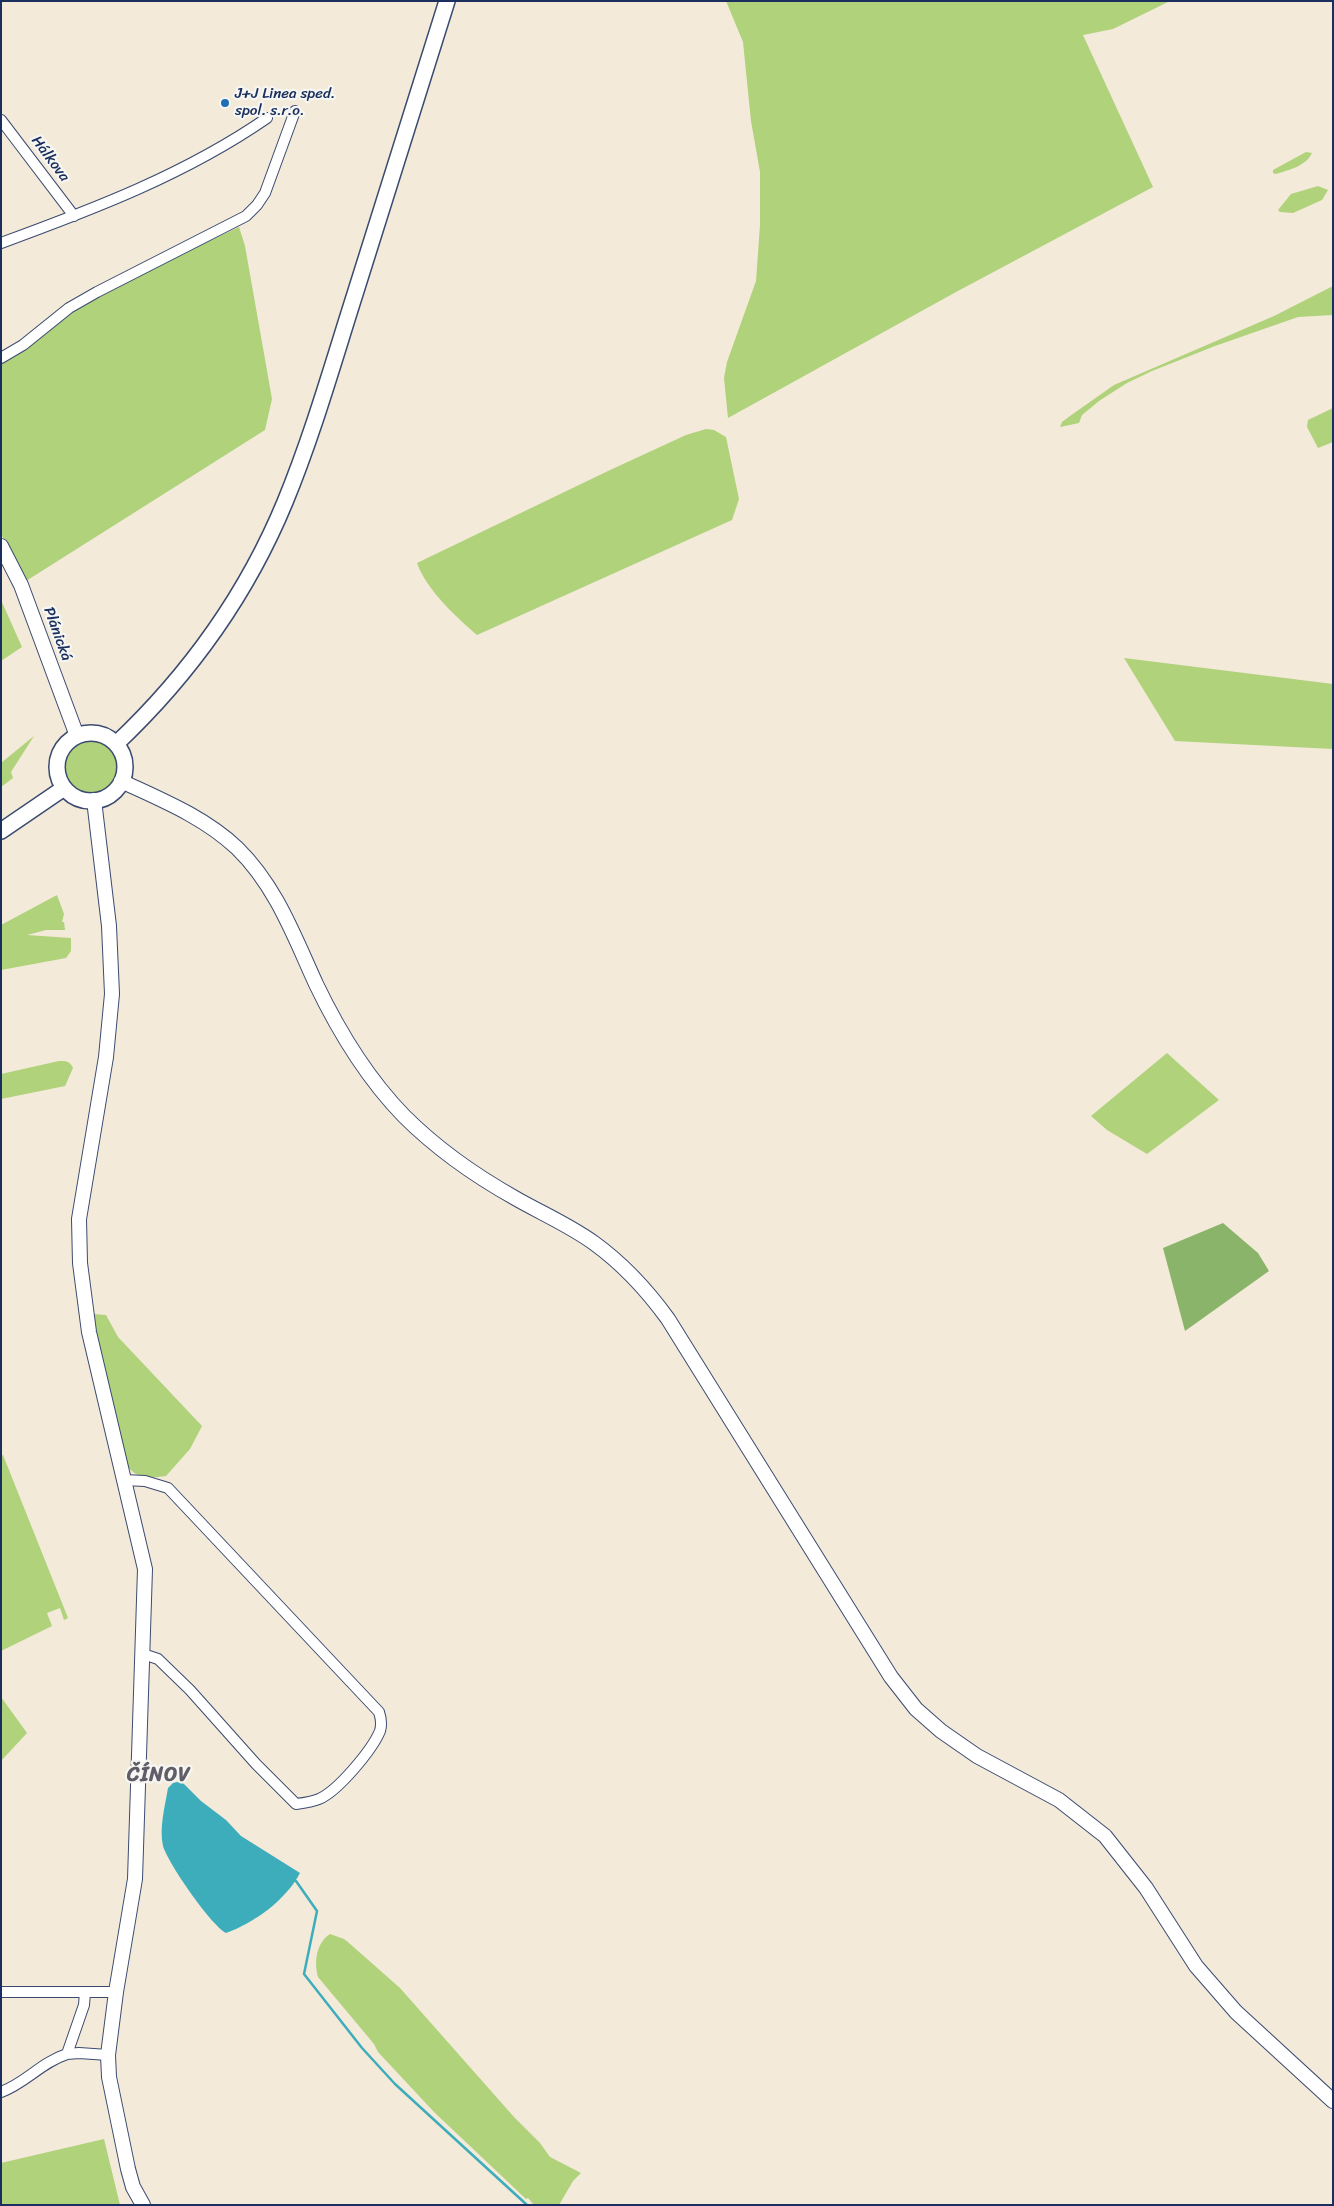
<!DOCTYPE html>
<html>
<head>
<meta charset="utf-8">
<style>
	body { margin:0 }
	#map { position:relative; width:1334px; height:2206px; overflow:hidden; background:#f3ead9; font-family:Sriracha,sans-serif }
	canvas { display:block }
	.frame { position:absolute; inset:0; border:2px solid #1b2f5e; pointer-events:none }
</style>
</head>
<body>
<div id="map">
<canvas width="1334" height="2206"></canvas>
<div class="frame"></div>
</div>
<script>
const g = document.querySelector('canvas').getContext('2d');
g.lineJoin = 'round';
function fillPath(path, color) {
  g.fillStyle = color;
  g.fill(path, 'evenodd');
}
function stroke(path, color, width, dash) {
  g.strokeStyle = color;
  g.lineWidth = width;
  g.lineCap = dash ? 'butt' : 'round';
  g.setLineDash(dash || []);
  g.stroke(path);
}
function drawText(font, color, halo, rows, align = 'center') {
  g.font = font + ' Sriracha,sans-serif';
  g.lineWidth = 4.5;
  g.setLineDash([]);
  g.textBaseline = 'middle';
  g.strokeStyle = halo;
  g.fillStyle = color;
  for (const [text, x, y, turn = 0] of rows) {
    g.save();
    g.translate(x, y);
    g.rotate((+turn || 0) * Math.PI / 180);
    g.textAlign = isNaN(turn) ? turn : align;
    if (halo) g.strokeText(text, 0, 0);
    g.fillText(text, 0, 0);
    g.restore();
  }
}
fillPath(new Path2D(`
	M726 1H1170L1113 29 1083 35 1153 187 956 292 728 418 724 378 727 362 756 281 760 225V172L751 121 743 42Z
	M1306 152 1312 153C1306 166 1289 170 1276 174L1273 173V170Z
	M1318 186 1328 190 1322 200 1293 213 1280 212 1278 210 1291 194Z
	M239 227 245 246 272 399 265 430 26 581 1 534V363C29 348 50 327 76 310 127 277 184 253 239 227Z
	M1333 286V315L1298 317 1215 346 1152 371 1127 383 1099 401 1082 415 1079 423 1060 427 1062 422 1070 416 1114 385 1274 316Z
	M1333 408V442L1318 448 1307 427 1308 420Z
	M706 429 714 430 726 437 739 499 732 520 477 635C456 617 426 589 417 563L608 471 686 435Z
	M1 600 22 647 1 661Z
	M1124 658 1333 684V749L1175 741Z
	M34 736 11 772 13 778 1 787V763Z
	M65 767a26 26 0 1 1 52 0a26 26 0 1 1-52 0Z
	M57 895 64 914 62 922H64L65 930H46L27 935 71 938V951L66 958 1 970V925Z
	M1167 1053 1219 1100 1147 1154 1107 1130 1091 1116Z
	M59 1061C66 1061 70 1061 73 1068L65 1086 1 1099V1074Z
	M93 1314 106 1315 118 1337 202 1426 190 1449 166 1476C150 1478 139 1480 128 1467L98 1344Z
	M3 1455 68 1618 64 1620 60 1608 47 1613 52 1626 1 1651V1456Z
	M1 1697 27 1733 1 1761Z
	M330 1934 344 1939 349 1943 400 1988 514 2117 540 2143 550 2157 581 2173 573 2181 559 2205H534L528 2198 526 2199 434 2112 378 2052 374 2044 318 1977C314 1962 316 1943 330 1934Z
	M104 2139 120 2205H1V2163Z`), '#afd27b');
fillPath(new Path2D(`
	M1223 1223 1258 1253 1269 1271 1185 1331 1163 1248Z`), '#8bb46b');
fillPath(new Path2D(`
	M177 1782 183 1783 201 1801 226 1820 241 1836 300 1873C286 1900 254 1923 226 1933 210 1924 168 1863 163 1846 159 1828 165 1806 168 1788L173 1783Z`), '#3eadbb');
stroke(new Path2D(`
	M296 1881 317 1911 304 1974 362 2048 395 2084 527 2205`), '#3eadbb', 2.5);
const street = new Path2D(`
	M1 120 74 216
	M1 243C94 209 186 174 267 118
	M1 358 23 345 69 308 97 292 246 216 257 205 265 193 295 111
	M123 1480 145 1481 168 1488 379 1712C381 1718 382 1724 380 1731 372 1750 338 1791 319 1799 312 1802 304 1803 296 1804L256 1764 190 1690 158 1659 143 1654
	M1 1992H85
	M67 2054 79 2053 108 2055
	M1 2092C26 2083 40 2063 67 2054L84 2005 85 1992H116`);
const secondary = new Path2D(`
	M1 546 21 585 77 736
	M121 781C162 800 204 817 237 848 276 886 294 936 316 984 339 1032 367 1078 404 1116 437 1149 474 1175 515 1198 541 1213 569 1225 594 1243 623 1264 647 1290 668 1319L891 1677 916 1709 941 1731 977 1756 1059 1800 1105 1836 1146 1888 1196 1966 1236 2012 1333 2101
	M94 800 109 926 112 994 106 1057 79 1219 80 1263 89 1332 145 1569 135 1879 116 1992 108 2055 109 2077 128 2169 133 2187 143 2205`);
const primary = new Path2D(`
	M57 767a34 34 0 1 1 68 0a34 34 0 1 1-68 0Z
	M116 744C188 676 247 594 285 502 313 434 333 363 355 294 386 196 416 99 447 1
	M1 831 64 788`);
stroke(street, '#3b4b70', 12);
stroke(secondary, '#3b4b70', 16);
stroke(primary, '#3b4b70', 18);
stroke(street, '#fff', 10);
stroke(secondary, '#fff', 14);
stroke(primary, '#fff', 15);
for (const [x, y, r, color] of [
	[225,103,5,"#1f6fb2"]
]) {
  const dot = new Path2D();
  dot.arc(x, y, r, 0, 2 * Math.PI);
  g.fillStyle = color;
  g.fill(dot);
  stroke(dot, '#f6f6f2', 2);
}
drawText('15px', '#1b2f5e', '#f6f6f2', [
	["J+J Linea sped.",235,94],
	["spol. s.r.o.",235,111]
], 'left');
drawText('15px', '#1b2f5e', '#f6f6f2', [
	["Hálkova",50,159,53],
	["Plánická",57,634,70]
]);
g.letterSpacing = '1px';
drawText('bold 20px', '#605c68', '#f6f6f2', [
	["ČÍNOV",159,1776]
]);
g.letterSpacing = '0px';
</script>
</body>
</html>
